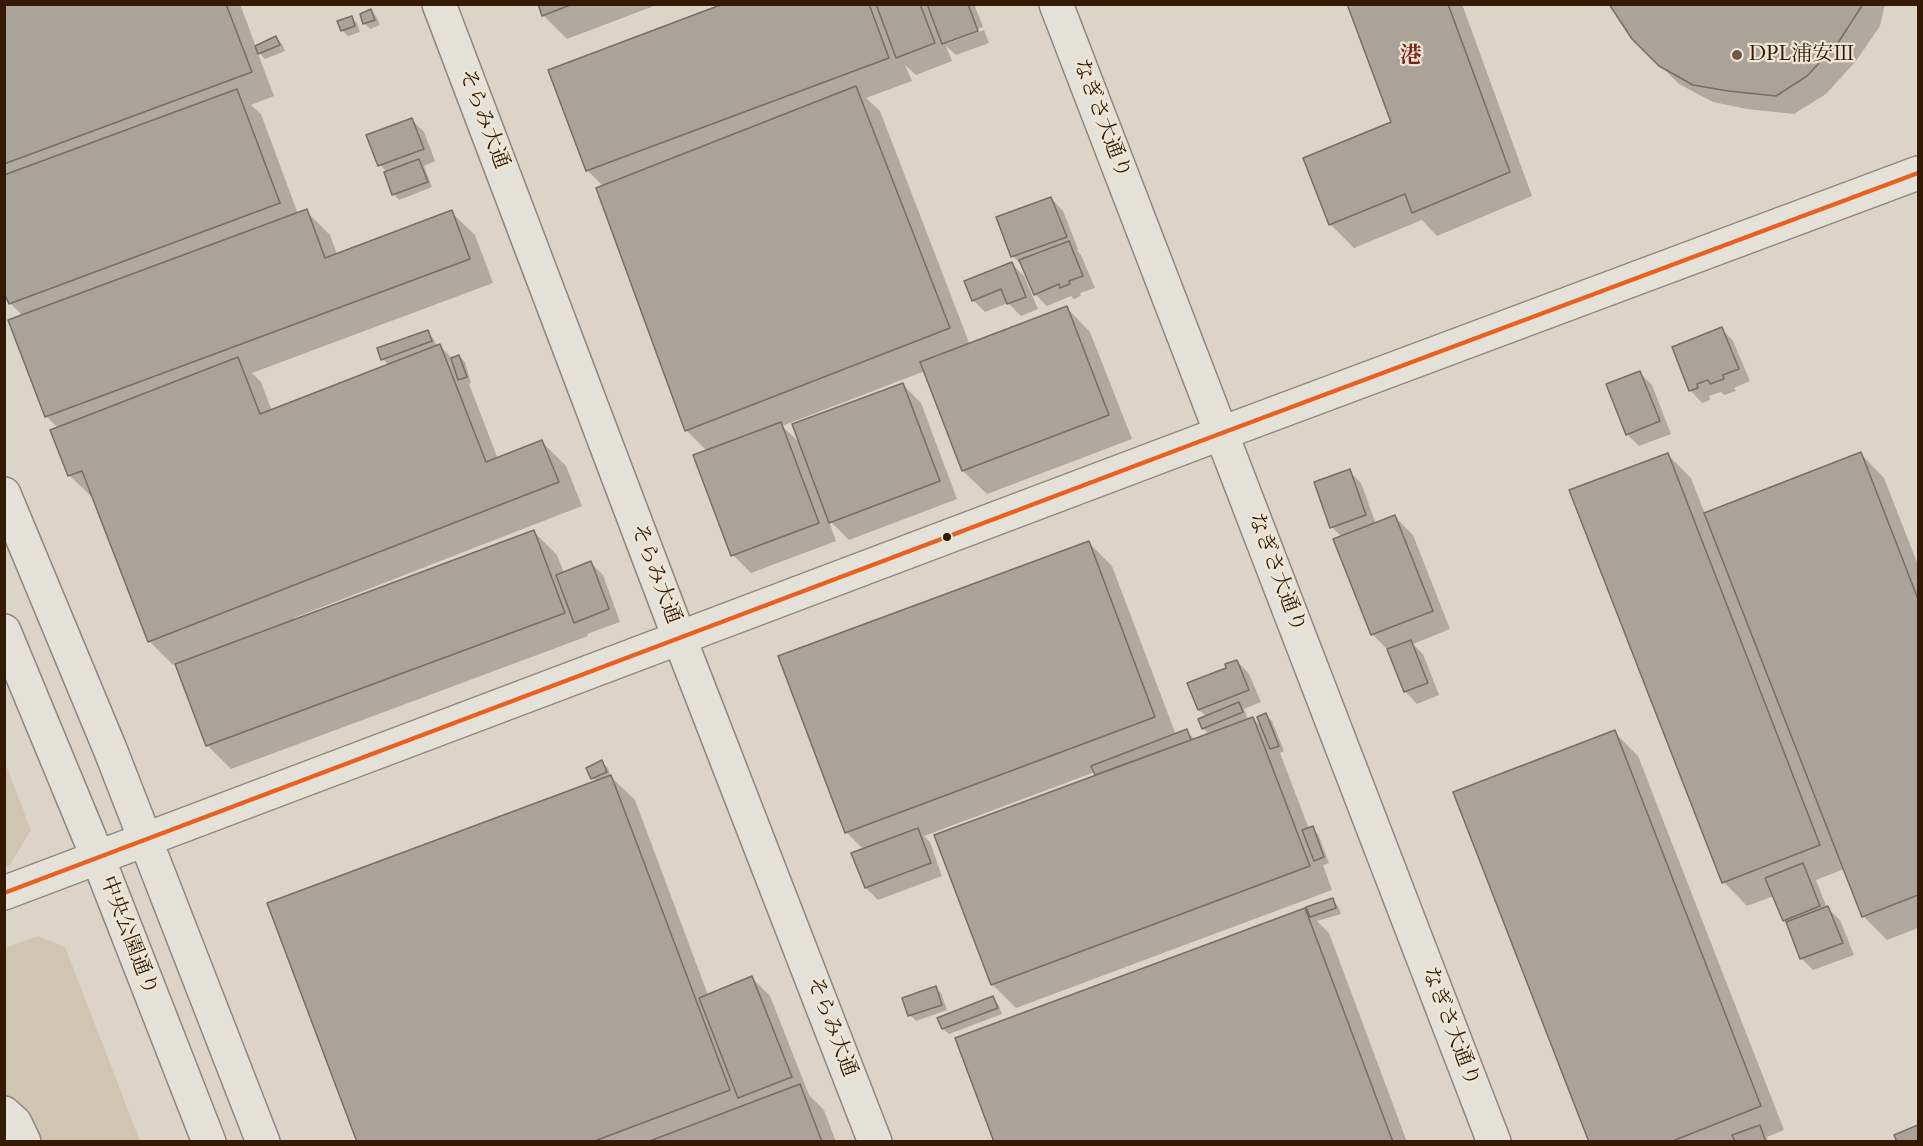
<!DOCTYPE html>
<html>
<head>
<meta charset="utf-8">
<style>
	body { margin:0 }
	#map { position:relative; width:1923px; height:1146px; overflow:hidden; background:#dcd4c6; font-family:Cardo,serif }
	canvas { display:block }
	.frame { position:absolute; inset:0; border:6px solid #341904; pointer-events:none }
</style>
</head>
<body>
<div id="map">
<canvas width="1923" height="1146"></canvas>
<div class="frame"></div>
</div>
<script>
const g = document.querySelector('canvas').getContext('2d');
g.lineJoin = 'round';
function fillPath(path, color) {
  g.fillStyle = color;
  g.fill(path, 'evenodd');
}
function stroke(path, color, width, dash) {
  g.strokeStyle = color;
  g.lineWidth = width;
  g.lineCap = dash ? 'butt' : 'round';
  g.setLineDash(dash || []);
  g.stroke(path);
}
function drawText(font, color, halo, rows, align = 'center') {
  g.font = font + ' Cardo,"Noto Serif JP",serif';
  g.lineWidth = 4.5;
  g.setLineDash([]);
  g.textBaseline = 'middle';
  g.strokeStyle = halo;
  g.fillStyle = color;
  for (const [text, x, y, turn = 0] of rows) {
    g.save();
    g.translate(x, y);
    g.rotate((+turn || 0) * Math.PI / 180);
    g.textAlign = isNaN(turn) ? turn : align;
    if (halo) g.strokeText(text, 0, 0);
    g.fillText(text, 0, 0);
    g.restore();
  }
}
fillPath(new Path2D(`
	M5 763 31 830 9 866 5 867Z
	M38 936 65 947 140 1141 5 1142V948Z`), '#d0c5b0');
fillPath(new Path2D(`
	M4 4H240L256 47 276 38 282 44 285 51 265 59 257 51 274 96 251 105 261 114 298 214 306 211 330 235 337 254 451 212 475 235 493 283 252 373 261 382 272 411 389 365 383 359 427 332 433 338 437 347 440 346 453 359 459 356 465 362 471 383 469 384 498 459 542 442 566 466 582 506 294 618 295 621 533 531 557 555 564 573 591 563 603 575 620 622 587 634 588 636 231 769 207 745 176 663 173 665 149 641 94 499 69 475 58 428 47 417 10 321 23 316 10 303 4 289Z
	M539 4H659L567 39 543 15Z
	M727 4H974L983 27 948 40V43L984 30 989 43 956 55 946 46 952 61 916 75 905 65 912 81 866 98 880 111 970 345 1067 308 1090 332 1132 439 987 494 963 471 925 371 782 426 802 445 902 384 921 403 957 499 849 540 828 519 836 541 751 573 733 555 707 451 686 430 604 187 587 170Z
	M1348 4H1462L1532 196 1437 236 1422 220 1354 248 1330 224 1393 123Z
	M1611 4H1885L1880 26 1856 61 1826 94 1794 114 1747 109 1713 102 1679 84 1633 38Z
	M371 10 376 16 380 25 370 29 364 23Z
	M351 17 357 23 360 32 348 36 342 30Z
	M412 120 424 132 435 161 424 166 432 187 399 200 394 194 387 172 380 165Z
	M1051 198 1063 211 1078 249 1077 250 1081 255 1095 288 1080 293 1081 296 1074 299 1071 296 1047 306 1035 294 1024 268 1013 256Z
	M1012 264 1024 276 1038 309 1021 316 1008 303 985 312 973 300Z
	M1721 328 1733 341 1750 381 1734 388 1736 391 1724 395 1721 392 1709 396 1710 400 1702 403 1690 390Z
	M1640 373 1652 385 1671 434 1639 446 1627 434Z
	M1667 454 1691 478 1705 514 1861 454 1884 478 1918 565V928L1887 940 1863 916 1844 869 1816 880 1827 908 1840 920 1854 955 1813 970 1801 958 1774 896 1747 906 1724 882Z
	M1349 471 1361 483 1376 524 1395 517 1413 535 1450 629 1413 644 1423 654 1439 695 1417 704 1405 691 1389 651 1372 634 1342 537 1332 527Z
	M1088 542 1112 566 1176 735 1187 731 1195 740 1210 735 1203 728 1207 717 1199 710 1228 669 1237 661 1249 674 1261 702 1244 709 1248 720 1253 718 1264 730 1266 715 1272 721 1284 751 1280 753 1309 829 1312 828 1318 834 1329 863 1323 865 1332 890 1016 1008 992 984 1098 776 1095 772 924 836 930 842 942 876 878 900 866 888 864 850 846 832Z
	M1614 732 1638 756 1784 1130 1767 1137 1768 1142H1591Z
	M602 762 608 768 611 777 635 800 708 995 752 978 770 996 809 1095 824 1110 836 1142H359L597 782 593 778Z
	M1333 900 1338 906 1341 914 1317 921 1329 933 1407 1142H996L1305 909 1311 915Z
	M935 988 941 993 947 1010 916 1021 910 1015Z
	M992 998 998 1004 1002 1014 949 1034 943 1029 939 1018Z`), '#0003');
const building = new Path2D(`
	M4 4H226L252 72 4 164Z
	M538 4H573L542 16Z
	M723 4H869L889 58 586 171 548 70Z
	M876 4H920L935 43 896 58Z
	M927 4H968L978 31 942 44Z
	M1347 4H1448L1510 172 1412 213 1405 194 1329 225 1303 158 1391 122Z
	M1609 4H1863L1838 43 1807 76 1776 96 1728 91 1693 85 1659 66 1632 39Z
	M371 9 375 20 363 24 360 14Z
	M352 16 355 26 341 31 337 21Z
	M276 36 280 45 258 54 255 46Z
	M856 86 950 328 685 431 596 188Z
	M237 89 280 203 9 304 4 293V175Z
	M412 118 424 149 378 166 366 135Z
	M419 159 428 182 392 195 384 172Z
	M1051 197 1067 237 1011 257 996 217Z
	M307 209 325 258 452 210 470 259 45 417 8 320Z
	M1069 241 1083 276 1069 281 1070 284 1060 288 1059 284 1034 295 1019 260Z
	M1012 262 1026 297 1007 304 1001 289 972 301 964 281Z
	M1067 306 1109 415 962 471 920 362Z
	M1722 327 1739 369 1723 375 1724 379 1710 384 1708 380 1697 384 1698 388 1689 391 1672 347Z
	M428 330 432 341 381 360 377 348Z
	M440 344 486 462 542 440 559 482 148 642 82 471 68 476 50 430 238 357 260 414Z
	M459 355 467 377 458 380 451 358Z
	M1640 371 1660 421 1626 435 1606 384Z
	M903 383 940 481 829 523 792 424Z
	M781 422 819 523 731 556 693 455Z
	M1861 452 1918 599V895L1862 917 1704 513Z
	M1668 453 1820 845 1722 883 1569 490Z
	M1350 469 1366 515 1330 528 1314 482Z
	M1395 515 1433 611 1371 635 1333 539Z
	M534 530 565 613 206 746 175 664Z
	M1089 541 1155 717 845 833 778 656Z
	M591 561 609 609 574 623 556 575Z
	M1411 640 1428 683 1404 692 1387 649Z
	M1237 660 1249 690 1198 710 1187 683 1226 668 1225 664Z
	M1239 702 1243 712 1202 729 1198 719Z
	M1266 713 1279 746 1270 749 1257 717Z
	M1253 717 1310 866 991 985 934 835Z
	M1187 729 1191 740 1095 775 1091 766Z
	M1615 730 1761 1106 1670 1142H1589L1453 792Z
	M602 760 607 772 591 779 586 768Z
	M611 775 730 1090 592 1142H357L267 903Z
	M1313 826 1324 857 1314 861 1302 830Z
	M918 828 931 863 865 888 851 853Z
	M1803 863 1820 906 1783 921 1765 878Z
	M1333 898 1336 908 1310 917 1306 907Z
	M1828 906 1843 943 1800 959 1786 922Z
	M1305 908 1393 1142H994L955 1038Z
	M752 976 792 1077 738 1098 699 998Z
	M936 986 942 1005 908 1016 902 998Z
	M993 996 998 1008 942 1029 937 1018Z
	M800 1084 822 1142H647Z
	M1760 1125 1766 1142H1735L1732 1135Z
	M1918 1125V1142H1897L1894 1135Z`);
fillPath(building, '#aaa398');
stroke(building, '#776e64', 1.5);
const minor = new Path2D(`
	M439 4 679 637 875 1142
	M1056 4 1494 1142
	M4 494 110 749 263 1142
	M4 631 98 858 209 1142
	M4 893 1222 433 1918 173
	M4 1113 15 1123 24 1142`);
stroke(minor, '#90887d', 36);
stroke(minor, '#e4e1d9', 33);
stroke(new Path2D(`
	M4 893 1222 433 1918 173`), '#e86120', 4.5);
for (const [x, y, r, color] of [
	[1737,55,6,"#6f5a48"],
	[947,537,5,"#341904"]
]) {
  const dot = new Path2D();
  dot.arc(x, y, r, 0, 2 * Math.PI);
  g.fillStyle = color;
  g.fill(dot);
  stroke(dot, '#eee6d4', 2);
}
drawText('21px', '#341904', '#eee6d4', [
	["DPL浦安Ⅲ",1749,55]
], 'left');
drawText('21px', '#341904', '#eee6d4', [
	["そらみ大通",483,119,69],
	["なぎさ大通り",1101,119,69],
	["なぎさ大通り",1276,573,69],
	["そらみ大通",655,574,69],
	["中央公園通り",128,936,69],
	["そらみ大通",831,1027,69],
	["なぎさ大通り",1450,1027,69]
]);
drawText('bold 22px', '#7a1f14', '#eee6d4', [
	["港",1411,57]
]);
</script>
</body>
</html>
